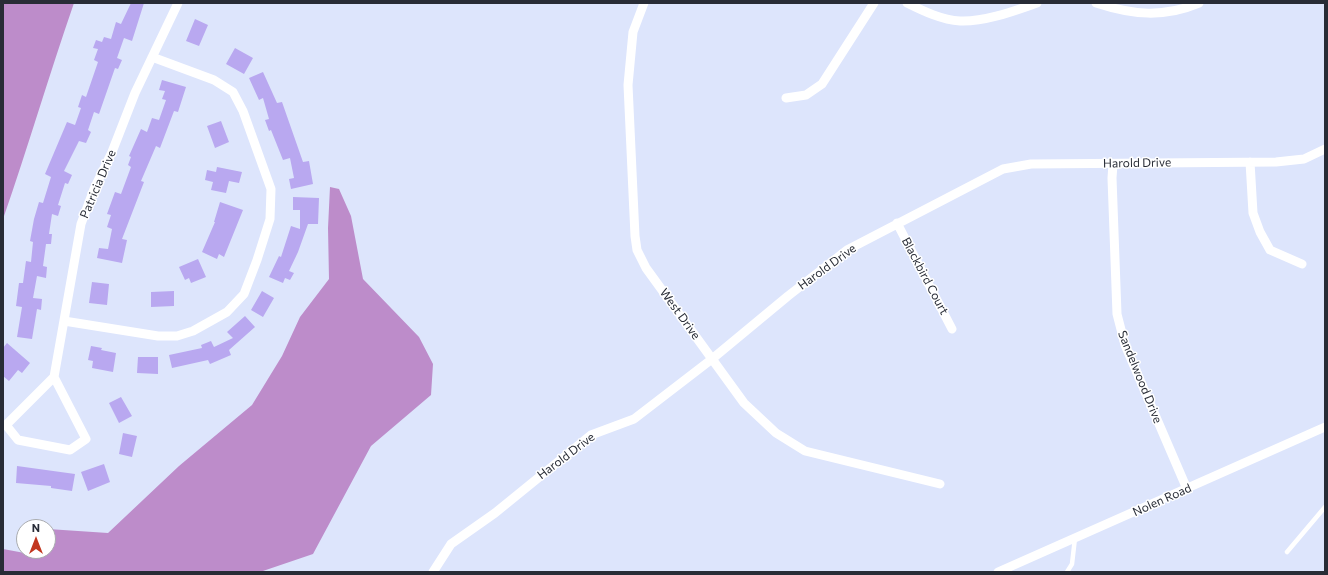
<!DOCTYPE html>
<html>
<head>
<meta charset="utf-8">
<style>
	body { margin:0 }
	#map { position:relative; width:1328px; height:575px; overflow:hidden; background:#dde5fc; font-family:Commissioner,sans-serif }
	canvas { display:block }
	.frame { position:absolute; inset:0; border:4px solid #282c36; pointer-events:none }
	.north { position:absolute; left:16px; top:519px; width:40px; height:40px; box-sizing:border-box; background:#fff; border:1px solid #a9abaf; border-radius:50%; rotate:0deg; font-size:11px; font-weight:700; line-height:16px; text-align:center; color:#282c36 }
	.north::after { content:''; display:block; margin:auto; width:14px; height:18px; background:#c2361f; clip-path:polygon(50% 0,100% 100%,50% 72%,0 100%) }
</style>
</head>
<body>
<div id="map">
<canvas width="1328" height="575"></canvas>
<div class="frame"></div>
<div class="north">N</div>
</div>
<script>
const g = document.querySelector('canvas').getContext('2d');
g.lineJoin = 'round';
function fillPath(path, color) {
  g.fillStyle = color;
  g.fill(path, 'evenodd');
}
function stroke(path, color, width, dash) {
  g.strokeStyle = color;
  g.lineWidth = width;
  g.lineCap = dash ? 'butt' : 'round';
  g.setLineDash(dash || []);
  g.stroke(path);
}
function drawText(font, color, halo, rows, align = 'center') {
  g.font = font + ' Commissioner,sans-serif';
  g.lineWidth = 3;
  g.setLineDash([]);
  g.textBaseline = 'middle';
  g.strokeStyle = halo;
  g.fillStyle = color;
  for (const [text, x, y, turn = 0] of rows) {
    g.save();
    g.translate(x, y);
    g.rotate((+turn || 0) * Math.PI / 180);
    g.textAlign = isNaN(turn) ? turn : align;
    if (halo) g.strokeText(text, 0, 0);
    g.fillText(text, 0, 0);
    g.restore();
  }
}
fillPath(new Path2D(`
	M3 3H74C49 75 28 147 3 219Z
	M330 187 339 189 351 216 363 279 419 337 433 364 431 395 371 446 313 554 260 572H3V549L30 554 32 551H48V529L108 533 179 466 252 405 282 356 300 317 329 279 328 228Z`), '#bd8cca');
fillPath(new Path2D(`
	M131 3H144L132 41 124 38 117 58 122 60 118 69 115 68 99 114 94 112 88 130 91 132 86 143 79 141 64 171 72 175 68 184 65 183 58 205 61 206 58 216 52 214 49 234H52L51 244H46L43 266 47 267 46 278 37 276 33 298 42 299 41 310 37 309 32 339 17 337 22 307 16 306 19 283H23L26 261 31 262 33 242 30 241 34 219 39 202 43 203 51 177 45 174 67 122 75 125 81 108 78 107 82 95 86 97 98 62 94 60 98 49 93 48 96 40 102 42 104 37 111 39 116 22 121 24Z
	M195 19 208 25 199 46 186 41Z
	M235 48 253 58 244 74 226 64Z
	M263 72 277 103 282 102 303 162 309 161 313 184 291 189 289 179 294 178 290 158 283 160 271 130 269 131 265 120 269 119 263 98 259 100 249 78Z
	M162 80 186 87 178 112 174 111 160 148 156 146 141 181 144 182 122 239 127 240 122 263 97 258 99 248 108 249 112 229 107 227 111 215 107 214 115 192 121 194 131 167 128 165 131 157 129 156 141 129 147 132 152 118 159 120 166 100 162 99 165 91 159 90Z
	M221 121 229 142 215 148 207 126Z
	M217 167 242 172 239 183 229 181 226 193 211 190 213 182 205 180 207 170 216 172Z
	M293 197 319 198 318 224H308L298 252 289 271 294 273 290 280 285 278 283 283 269 277 279 256 281 257 291 226 300 229V210H293Z
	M220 202 243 210 224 257 219 254 217 259 202 252 215 222H214Z
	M198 259 206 277 191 283 189 278 185 280 179 267Z
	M92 282 109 284 107 305 89 303Z
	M174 291V306L151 307V292Z
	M262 291 274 298 263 317 251 310Z
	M245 316 255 327 229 350 231 355 210 364 208 360 172 368 169 355 202 348 201 345 211 341 214 347 233 338 227 332Z
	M7 343 30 363 22 373 18 370 9 381 3 376V348Z
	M91 346 102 348 101 350 116 353 113 372 92 368 93 361 88 360Z
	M138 357H158V374L137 373Z
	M121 397 132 416 119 423 109 403Z
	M123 433 137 436 132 457 119 454Z
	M104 464 110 482 88 491 81 472Z
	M17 466 75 474 72 491 51 488V486L16 483Z`), '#b9a8f0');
stroke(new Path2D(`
	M1287 552 1325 507
	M1067 572 1072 564 1075 538`), '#fff', 4.5);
stroke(new Path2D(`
	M644 3 633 32 628 85 635 236 637 250 646 268 744 403 776 433 805 451 940 484
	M907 3C923 11 942 20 960 21 985 22 1014 11 1037 3
	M1096 3C1133 15 1163 18 1199 3
	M786 98 806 95 822 84 874 3
	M1250 162 1253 213 1260 232 1270 250 1302 264
	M1113 164 1112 178 1117 314 1125 345 1187 489
	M897 223 952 329
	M64 321 158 336H177L193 331 227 312 244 294 257 260 270 219 271 189 243 111 233 92 214 80 152 57
	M54 377 86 439 70 450 18 440 6 425 54 377 81 224 94 189 112 152 135 93 178 3
	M433 572 451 544 495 513 591 435 634 419 712 359 788 296 847 250 1003 169 1031 164 1276 162 1304 159 1325 149
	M998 572 1325 427`), '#fff', 9);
drawText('12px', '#282c36', '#fff', [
	["Harold Drive",1137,163,-1],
	["Patricia Drive",98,184,-67],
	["Harold Drive",827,267,-36],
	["Blackbird Court",925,276,62],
	["West Drive",680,314,54],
	["Sandelwood Drive",1140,377,68],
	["Harold Drive",566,456,-37],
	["Nolen Road",1162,500,-24]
]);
</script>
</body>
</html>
